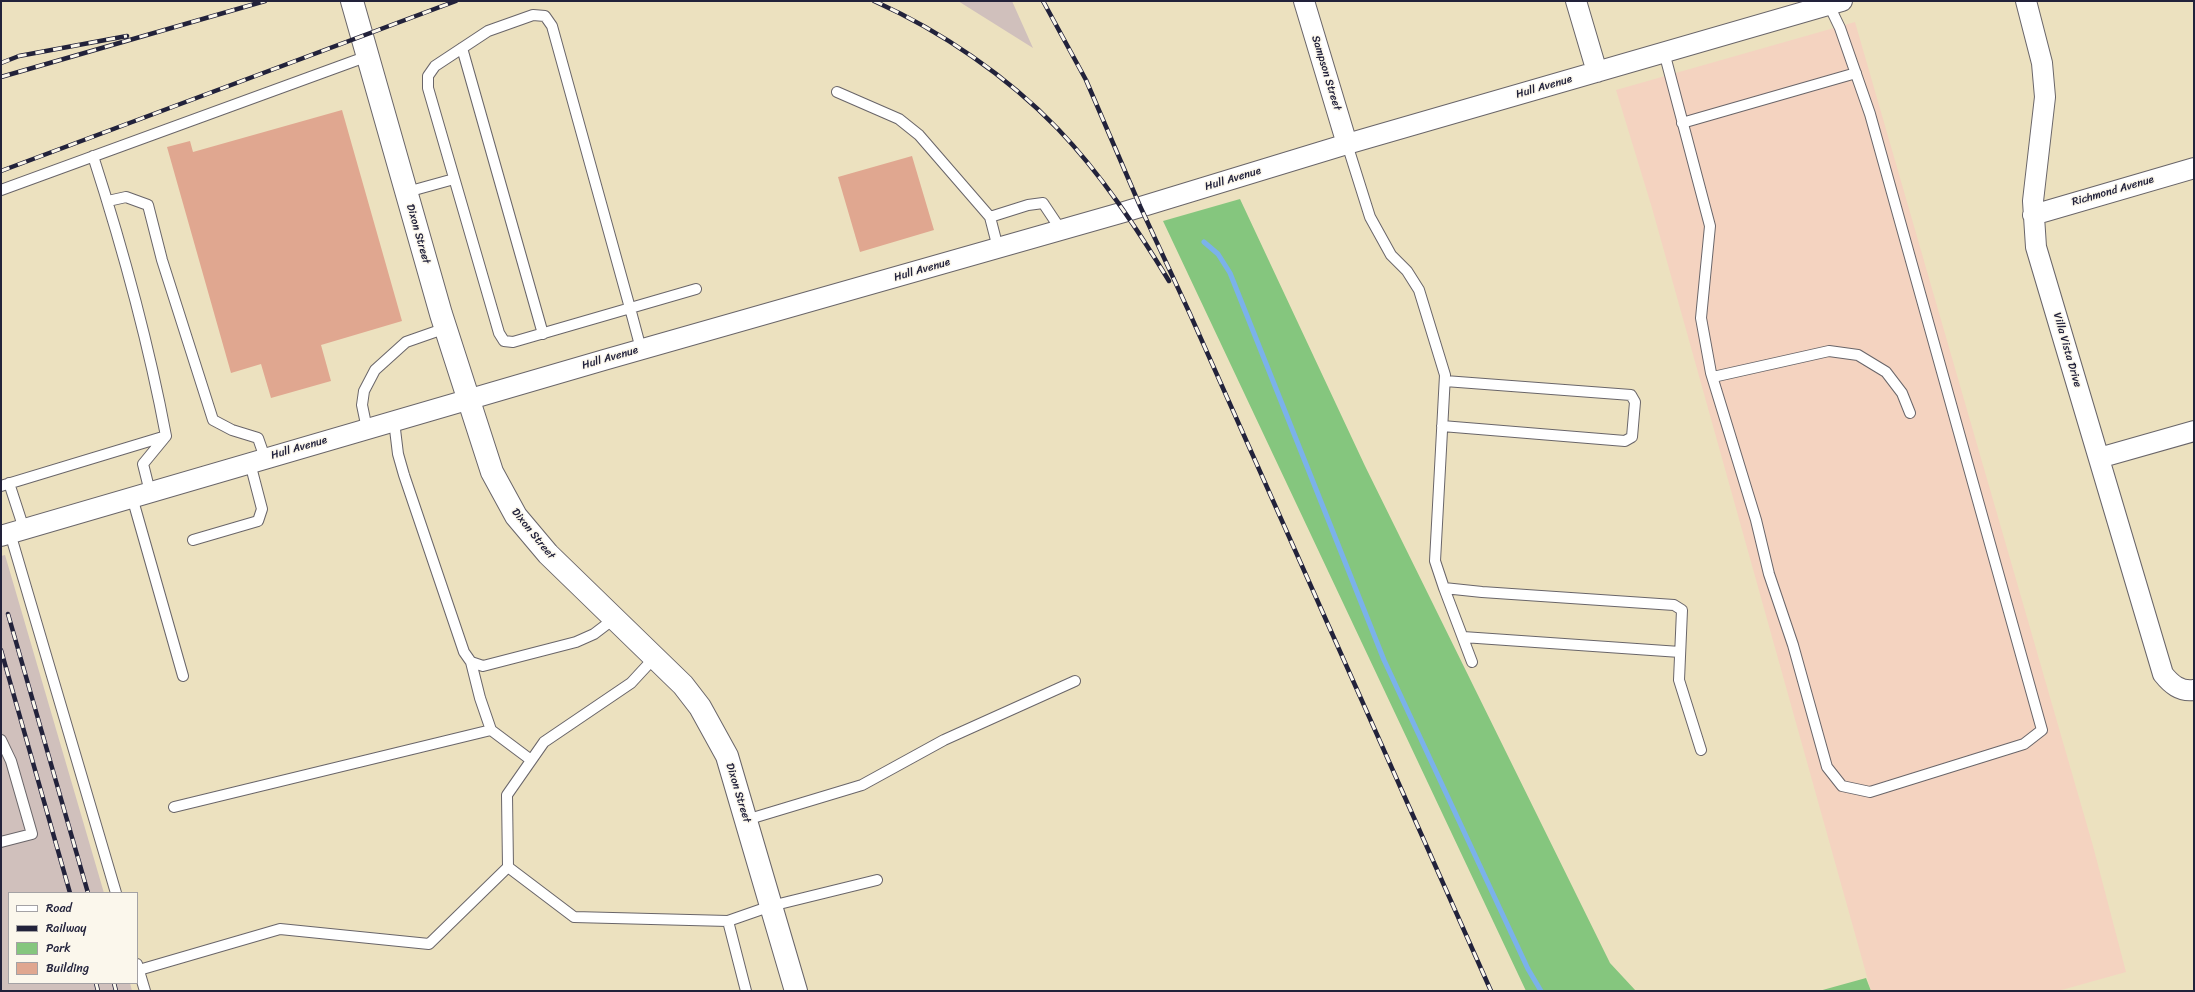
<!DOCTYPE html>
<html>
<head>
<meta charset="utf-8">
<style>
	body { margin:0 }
	#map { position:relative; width:2195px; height:992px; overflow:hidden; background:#ece1bf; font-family:Sriracha,sans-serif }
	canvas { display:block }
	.frame { position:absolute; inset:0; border:2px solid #22223b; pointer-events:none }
	.legend { position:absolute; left:8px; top:892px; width:130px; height:92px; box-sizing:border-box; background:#fbf7ec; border:1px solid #a4a2a5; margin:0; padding:5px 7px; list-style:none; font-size:12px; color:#22223b }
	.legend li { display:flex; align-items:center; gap:8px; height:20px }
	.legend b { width:20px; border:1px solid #a4a2a5 }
</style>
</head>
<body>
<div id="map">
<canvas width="2195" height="992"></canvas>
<div class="frame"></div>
<ul class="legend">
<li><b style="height:5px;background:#fff"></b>Road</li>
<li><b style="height:5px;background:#22223b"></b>Railway</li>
<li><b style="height:11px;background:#85c67e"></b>Park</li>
<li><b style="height:11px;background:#e0a790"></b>Building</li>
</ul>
</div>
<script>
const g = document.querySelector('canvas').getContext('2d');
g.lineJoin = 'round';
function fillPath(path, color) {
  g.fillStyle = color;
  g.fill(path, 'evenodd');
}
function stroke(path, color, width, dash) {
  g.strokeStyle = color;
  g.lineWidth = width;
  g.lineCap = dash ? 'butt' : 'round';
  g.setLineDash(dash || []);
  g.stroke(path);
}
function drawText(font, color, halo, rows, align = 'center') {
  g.font = font + ' Sriracha,sans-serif';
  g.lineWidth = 3;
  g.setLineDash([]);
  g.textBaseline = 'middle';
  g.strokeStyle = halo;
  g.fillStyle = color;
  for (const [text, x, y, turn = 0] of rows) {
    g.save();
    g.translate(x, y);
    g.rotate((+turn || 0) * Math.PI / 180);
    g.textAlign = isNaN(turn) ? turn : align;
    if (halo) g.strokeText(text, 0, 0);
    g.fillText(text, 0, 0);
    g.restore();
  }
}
fillPath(new Path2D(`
	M1855 22 2093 846 2126 972 2058 991H1871L1652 208 1616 90Z`), '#f4d3c0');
fillPath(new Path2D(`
	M958 1H1012L1033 48Z
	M5 555 104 893H9V983H130L132 991H1V556Z`), '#d0c0bc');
fillPath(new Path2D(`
	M1240 199 1365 466 1610 963 1636 991H1526L1163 221Z
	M1866 978 1871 991H1819Z`), '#85c67e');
stroke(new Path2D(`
	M1204 242 1218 254 1230 273 1384 660 1528 969 1541 991`), '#7bb2ea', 5);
fillPath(new Path2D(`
	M342 110 402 321 321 345 331 381 271 398 261 364 231 373 167 147 190 141 193 152Z
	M912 156 934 230 860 252 838 177Z`), '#e0a790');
const service = new Path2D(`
	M462 48 543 334
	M1664 52 1710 226 1701 318 1711 373 1756 520 1769 574 1793 645 1827 767 1842 786 1870 792 2024 744 2042 730 1870 114 1840 28 1828 3
	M837 92 899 119 919 135 990 217
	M1682 123 1856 73
	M1347 144 1370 217 1391 255 1407 271 1419 290 1445 375 1435 561 1444 588 1482 592 1674 605 1682 610 1679 680 1701 750
	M93 156C123 249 148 340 166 436L143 464 150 492
	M1 190 368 56
	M407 192 454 179
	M108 201 126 197 148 205 162 260 213 420 232 430 258 438 265 458
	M998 248 990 217 1028 205 1043 203 1061 230
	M641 349 630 308 552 26 545 16 533 15 488 31 435 66 428 76V88L499 333 504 341 513 342 696 289
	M1713 377 1829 351 1858 355 1886 372 1902 393 1910 413
	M394 421 398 454 404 475 464 652 471 662 483 666 576 642 594 634 615 618
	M1442 426 1625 441 1632 437 1635 402 1631 395 1445 381
	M367 429 362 405 364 391 375 370 406 342 446 328
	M9 483 24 529
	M1 486 166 436
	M132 497 183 676
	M10 533 116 893
	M193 540 258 521 262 509 250 463
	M1444 588 1472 662
	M1463 637 1680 652
	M471 662 480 698 491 730 531 760
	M1 740 11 761 32 834 1 842
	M174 807 491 730
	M746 820 862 785 944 740 1075 681
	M508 867 507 795 544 742 631 683 655 657
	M728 921 771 906 877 880
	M137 964 145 991
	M139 970 280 929 429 944 508 867 574 917 728 921 746 991`);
const minor = new Path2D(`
	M1304 1 1347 144
	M1576 1 1597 72
	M2026 1 2042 63 2045 97 2033 201 2036 247 2163 674C2171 684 2180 692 2194 690
	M2033 215 2194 168
	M2099 458 2194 431
	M1 536 604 360 1124 212 1347 144 1842 1`);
const tertiary = new Path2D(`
	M352 1 441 314 492 472 516 516 548 554 683 685 700 707 727 756 796 991`);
stroke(service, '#696569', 12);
stroke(minor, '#696569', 22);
stroke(tertiary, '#696569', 24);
stroke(service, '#fff', 10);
stroke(minor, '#fff', 20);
stroke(tertiary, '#fff', 22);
const rail = new Path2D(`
	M874 1C941 31 1007 76 1058 129 1101 174 1136 227 1169 281
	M1043 1 1086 80 1140 206 1190 314 1491 991
	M1 63 19 56 127 36
	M1 77 265 1
	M1 171 456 1
	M8 614 88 893
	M1 650 70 893
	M96 983 98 991
	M114 983 116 991`);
stroke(rail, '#22223b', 4.5);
stroke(rail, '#fbf7ec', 3, [9]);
drawText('11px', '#22223b', '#fbf7ec', [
	["Sampson Street",1326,73,73],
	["Hull Avenue",1544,87,-16],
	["Hull Avenue",1233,179,-17],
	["Richmond Avenue",2113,191,-16],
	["Dixon Street",418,234,74],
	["Hull Avenue",922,270,-16],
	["Villa Vista Drive",2067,350,74],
	["Hull Avenue",610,358,-16],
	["Hull Avenue",299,448,-16],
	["Dixon Street",533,534,51],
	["Dixon Street",738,793,73]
]);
</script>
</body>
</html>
